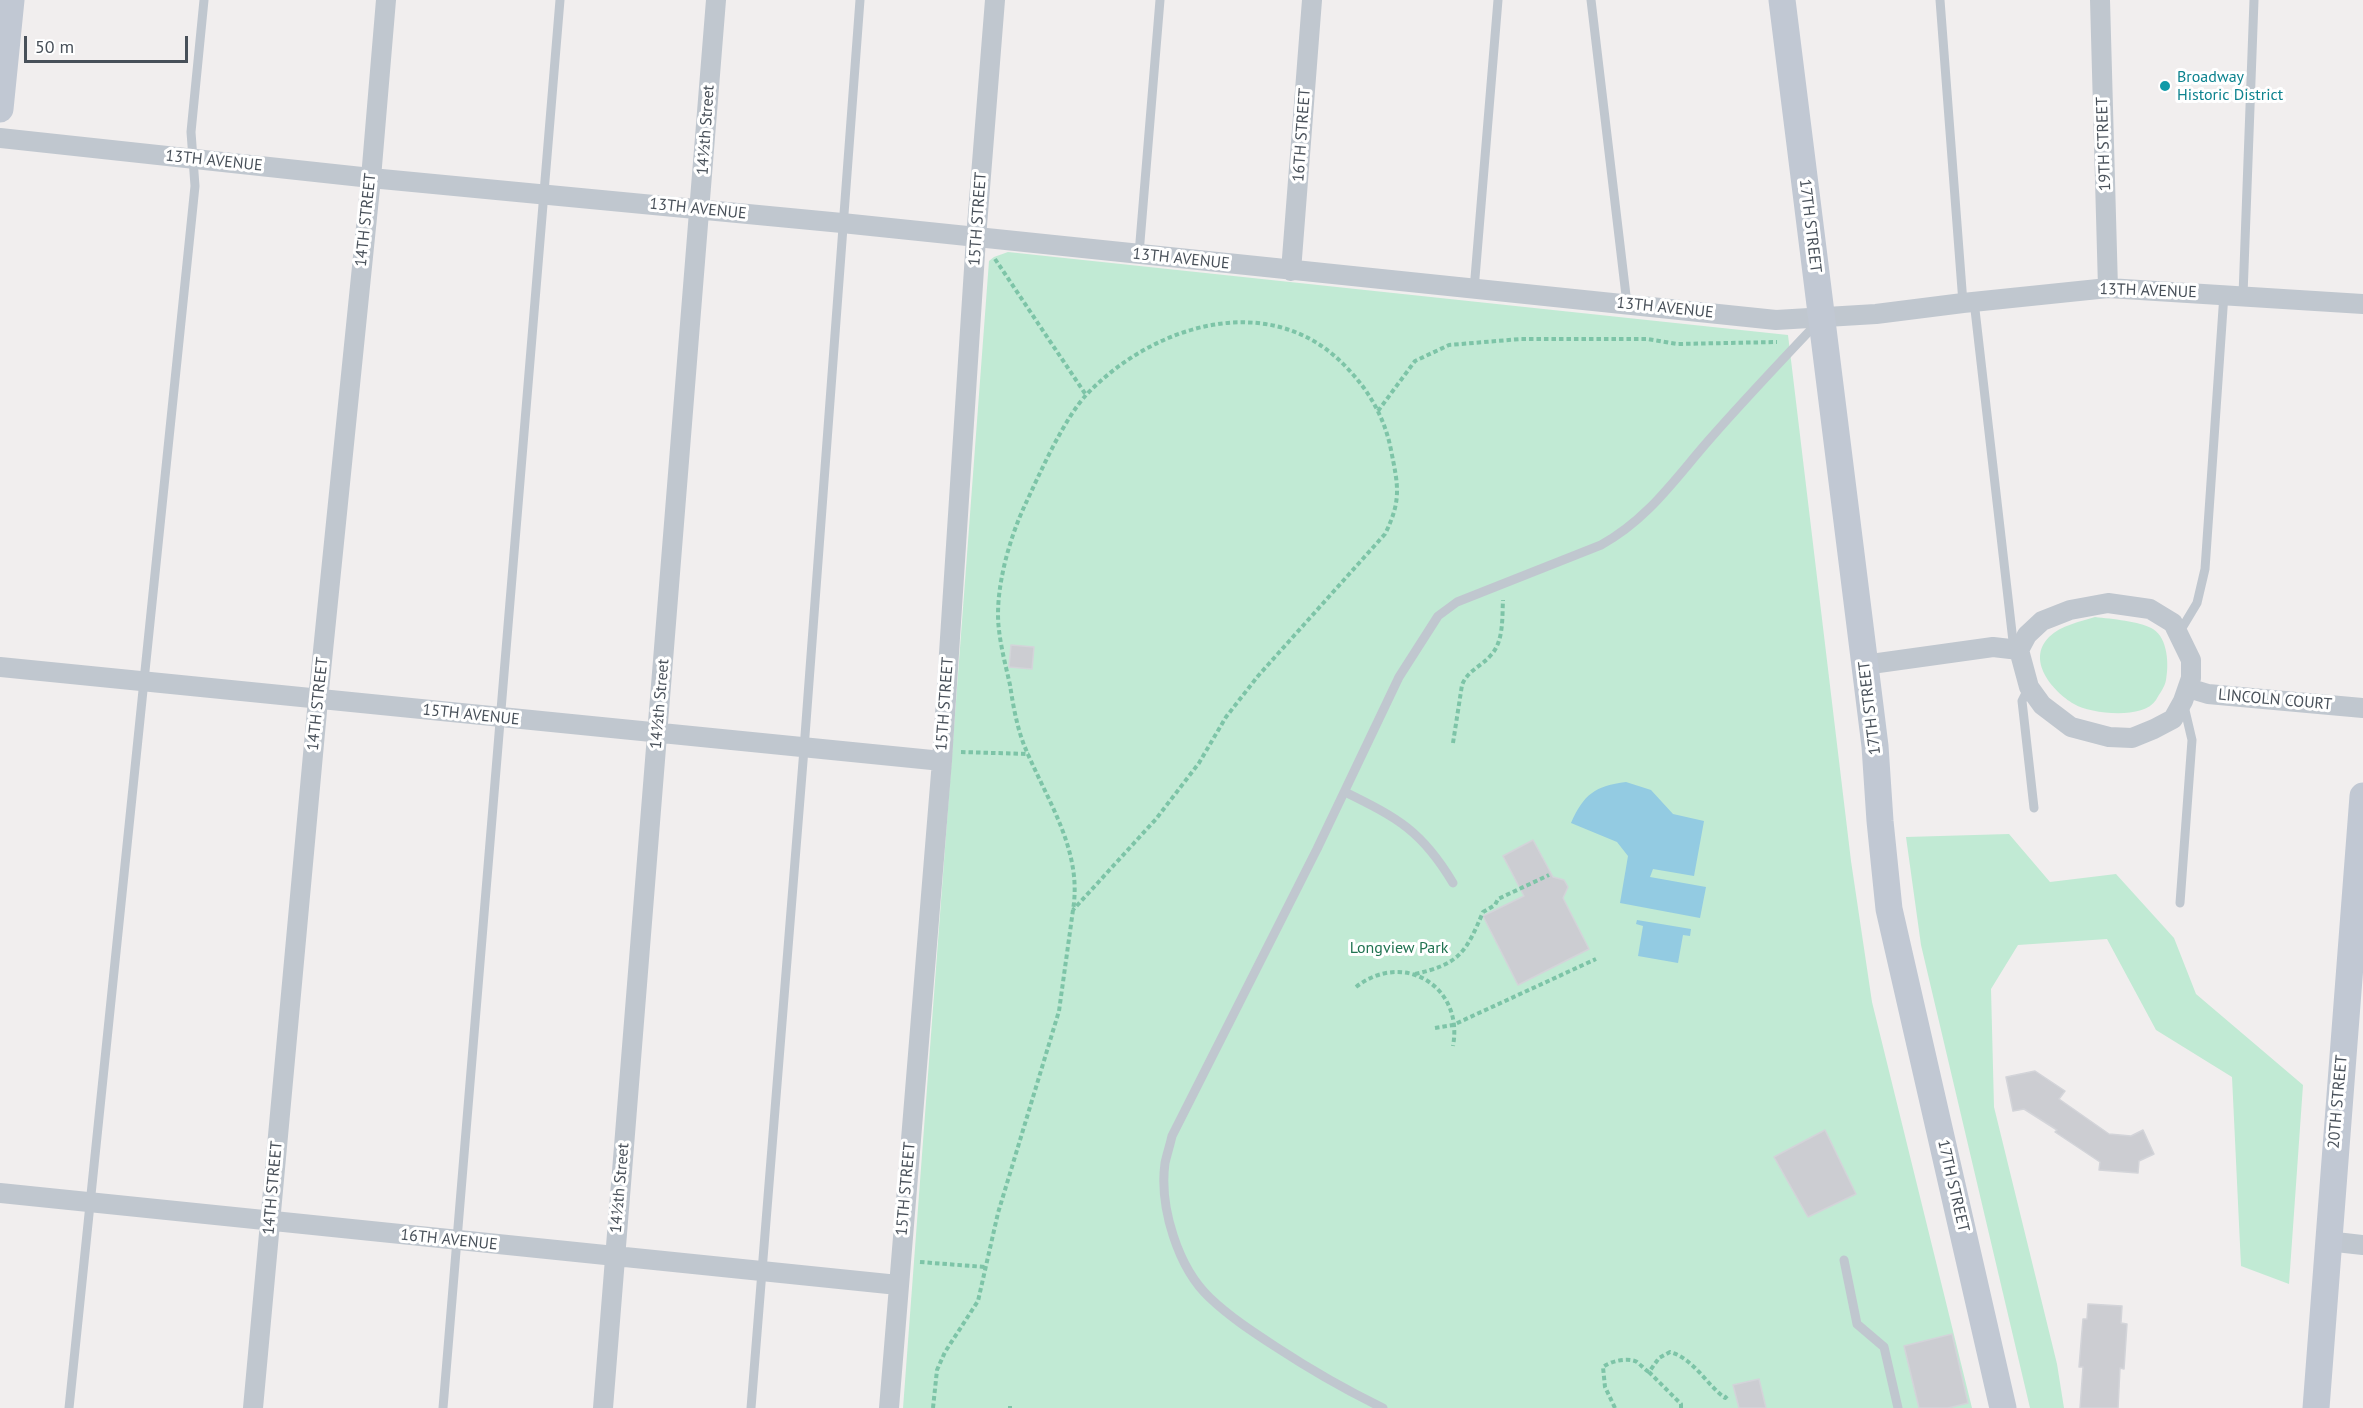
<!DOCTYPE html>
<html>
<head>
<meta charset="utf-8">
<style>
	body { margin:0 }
	#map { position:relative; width:2363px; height:1408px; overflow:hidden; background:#f1eeee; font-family:"PT Sans",sans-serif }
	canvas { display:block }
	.scale { position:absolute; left:24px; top:36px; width:164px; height:27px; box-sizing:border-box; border:3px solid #485059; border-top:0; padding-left:8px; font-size:18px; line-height:21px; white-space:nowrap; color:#485059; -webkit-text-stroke:4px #fff; paint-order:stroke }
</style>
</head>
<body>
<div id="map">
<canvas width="2363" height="1408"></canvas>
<div class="scale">50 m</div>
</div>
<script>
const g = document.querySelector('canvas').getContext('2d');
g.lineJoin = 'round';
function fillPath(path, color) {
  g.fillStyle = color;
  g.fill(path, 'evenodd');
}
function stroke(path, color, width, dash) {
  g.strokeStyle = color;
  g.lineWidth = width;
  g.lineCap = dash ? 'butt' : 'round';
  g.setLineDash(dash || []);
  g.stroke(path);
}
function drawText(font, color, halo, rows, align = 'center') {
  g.font = font + ' "PT Sans",sans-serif';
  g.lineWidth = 6;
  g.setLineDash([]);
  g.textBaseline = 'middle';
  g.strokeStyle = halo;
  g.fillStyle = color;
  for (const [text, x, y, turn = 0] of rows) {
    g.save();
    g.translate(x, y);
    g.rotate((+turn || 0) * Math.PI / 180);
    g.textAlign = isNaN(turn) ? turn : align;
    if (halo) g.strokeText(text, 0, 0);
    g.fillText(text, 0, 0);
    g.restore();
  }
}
fillPath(new Path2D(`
	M1008 252 1788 335 1851 861 1872 1002 1972 1408H903L989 261 994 257Z
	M2095 617C2112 619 2139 621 2153 629 2168 638 2169 665 2166 680 2165 687 2159 694 2156 700 2143 720 2091 714 2074 704 2052 691 2026 660 2049 637 2061 625 2080 622 2095 617Z
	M2009 834 2050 882 2116 874 2174 938 2196 994 2303 1085 2289 1284 2241 1266 2232 1077 2156 1030 2107 939 2018 945 1991 989 1994 1107 2057 1364 2064 1408H2030L1921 945 1906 837Z`), '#c1ead4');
fillPath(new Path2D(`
	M1626 782 1651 790 1673 814 1704 821 1694 876 1653 869 1650 877 1706 887 1700 918 1620 903 1628 856 1617 842 1571 823C1584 794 1595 786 1626 782Z
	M1637 920 1691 929 1690 936 1683 935 1678 963 1638 956 1643 926 1636 924Z`), '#93cbe2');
const building = new Path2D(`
	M1011 645 1034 647 1032 669 1009 667Z
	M1533 840 1553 877 1564 880 1568 887 1563 898 1589 949 1518 985 1483 916 1524 896 1503 856Z
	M2035 1071 2065 1091 2059 1099 2109 1134 2131 1136 2143 1130 2154 1154 2139 1161 2138 1173 2099 1170 2100 1162 2055 1132 2057 1130 2024 1109 2013 1111 2006 1077Z
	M1825 1130 1856 1194 1808 1217 1774 1157Z
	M2088 1304 2122 1306 2121 1323 2127 1324 2124 1369 2120 1368 2118 1408H2080L2083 1367H2079L2083 1319H2087Z
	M1952 1334 1968 1403 1948 1408H1919L1904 1346Z
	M1759 1379 1766 1408H1739L1733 1385Z`);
fillPath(building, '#cccdd2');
stroke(building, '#d3d4d9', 1.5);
stroke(new Path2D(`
	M995 259 1086 395
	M1378 411 1415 361 1449 345 1521 339H1647L1677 344 1777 342
	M1453 743 1462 685C1468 670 1481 667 1491 655 1504 641 1502 617 1503 600
	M961 752 1029 754
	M1415 974C1460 964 1466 952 1483 912L1495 905 1498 899 1549 875
	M1356 987C1403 950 1464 986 1453 1046
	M1435 1028 1453 1025 1596 959
	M920 1262 985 1267
	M933 1408 937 1370 945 1352 978 1301 998 1213 1059 1011 1073 910C1083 850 1046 799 1024 745 1017 727 1013 705 1010 685 1006 667 1001 648 999 630 994 592 1009 539 1025 505 1040 473 1064 418 1088 393 1156 323 1274 288 1348 369 1370 392 1385 419 1391 450 1398 485 1402 500 1385 534L1258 676 1226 717 1199 763 1156 819 1073 910
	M1008 1408H1012
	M1615 1408 1605 1387 1603 1367C1611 1361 1628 1357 1637 1362 1641 1365 1645 1370 1649 1372
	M1681 1408V1404L1649 1372 1659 1358 1670 1352C1693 1358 1706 1384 1725 1398L1729 1394`), '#7dc4a7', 4, [4.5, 3]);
stroke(new Path2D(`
	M1591 0 1627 304
	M1940 0 1963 303
	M1139 254 1160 0
	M1474 290 1498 0
	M2243 295 2254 0
	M1974 301 2014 650
	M2179 633 2197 603 2205 569 2224 294
	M2029 687 2022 701 2034 808
	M1345 792C1398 818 1422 831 1453 883
	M2180 903 2192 740 2184 706
	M1844 1260 1857 1324 1884 1347 1898 1408
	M69 1408 195 186 191 132 204 0
	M443 1408 560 0
	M751 1408 804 749 860 0
	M1383 1408C1346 1390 1311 1370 1276 1347 1253 1332 1230 1317 1210 1298 1178 1268 1159 1207 1165 1163 1167 1154 1170 1145 1172 1136L1317 849 1399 677 1438 616 1457 602 1601 545C1648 519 1674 480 1709 440 1744 400 1781 361 1818 322`), '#c0c7cf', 9);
stroke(new Path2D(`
	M2100 0 2108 288
	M0 138 371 178 842 223 1776 320 1876 314 1963 303 2108 288 2363 304
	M1291 271 1312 0
	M2108 603 2150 609 2173 623 2191 660V678L2183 701 2173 719 2154 729 2132 738 2109 737 2071 727 2042 705 2029 687 2019 650 2027 635 2042 621 2070 610Z
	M1864 665 1993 647 2019 650
	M0 667 942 761
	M2188 688 2208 694 2363 708
	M0 1193 898 1285
	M2327 1241 2363 1245
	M253 1408 318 700 371 178 386 0
	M603 1408 716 0
	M889 1408 942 761 976 238 995 0`), '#c0c7cf', 20);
stroke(new Path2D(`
	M1782 0 1875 746 1880 821 1889 909 2003 1408
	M0 109 11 0
	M2316 1408 2363 796`), '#c1c8d3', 27);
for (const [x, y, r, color] of [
	[2165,86,6,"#0f9aa8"]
]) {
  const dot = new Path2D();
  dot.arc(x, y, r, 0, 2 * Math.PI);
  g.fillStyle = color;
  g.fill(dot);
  stroke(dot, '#fff', 2);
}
drawText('16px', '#0d838f', '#fff', [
	["Broadway",2177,77],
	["Historic District",2177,95]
], 'left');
drawText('16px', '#485059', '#fff', [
	["14½th Street",706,130,-86],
	["16TH STREET",1302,135,-86],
	["19TH STREET",2104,144,-92],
	["13TH AVENUE",214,161,6],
	["13TH AVENUE",698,209,6],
	["15TH STREET",978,219,-86],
	["14TH STREET",366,220,-84],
	["17TH STREET",1810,226,83],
	["13TH AVENUE",1181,259,6],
	["13TH AVENUE",2148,291,2],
	["13TH AVENUE",1665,308,6],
	["LINCOLN COURT",2275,700,5],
	["14TH STREET",318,704,-84],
	["14½th Street",660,704,-85],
	["15TH STREET",945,704,-86],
	["17TH STREET",1870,708,-97],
	["15TH AVENUE",471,715,6],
	["20TH STREET",2338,1102,-85],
	["17TH STREET",1953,1186,77],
	["14TH STREET",273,1188,-85],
	["14½th Street",620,1188,-85],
	["15TH STREET",906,1189,-85],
	["16TH AVENUE",449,1240,6]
]);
drawText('16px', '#217351', '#fff', [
	["Longview Park",1399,948]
]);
</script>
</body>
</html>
